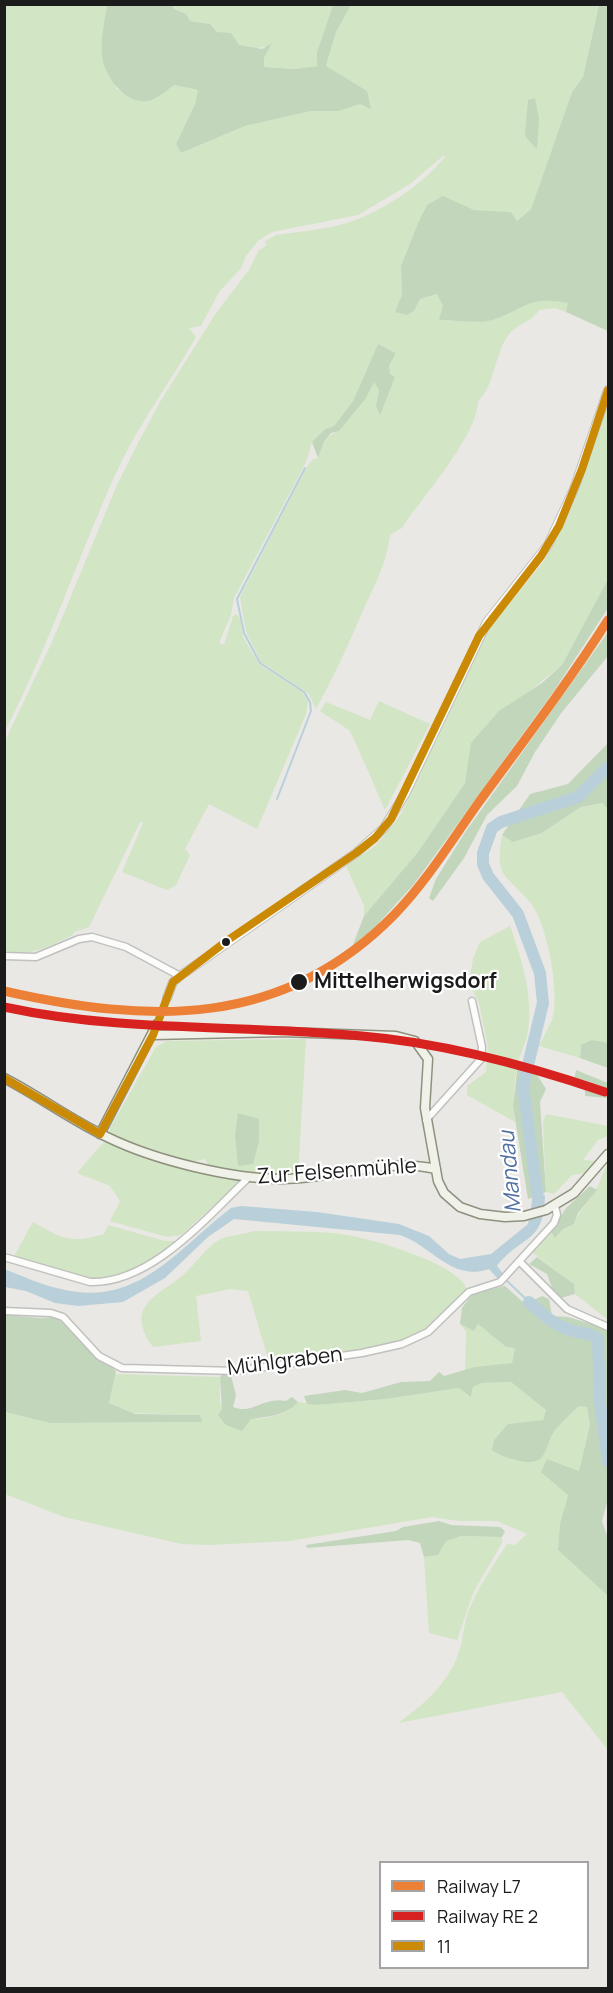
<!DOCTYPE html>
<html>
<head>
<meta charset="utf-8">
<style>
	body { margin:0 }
	#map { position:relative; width:613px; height:1993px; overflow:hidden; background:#e9e8e4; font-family:Manrope,sans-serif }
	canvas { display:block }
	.frame { position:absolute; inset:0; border:6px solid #1b1b1b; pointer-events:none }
	.legend { position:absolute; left:379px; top:1861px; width:210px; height:108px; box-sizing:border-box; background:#fff; border:2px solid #a4a4a4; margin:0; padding:8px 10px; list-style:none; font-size:18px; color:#1b1b1b }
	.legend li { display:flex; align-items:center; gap:12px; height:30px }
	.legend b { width:30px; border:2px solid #a4a4a4 }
</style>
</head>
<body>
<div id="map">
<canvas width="613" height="1993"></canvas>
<div class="frame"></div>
<ul class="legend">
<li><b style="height:8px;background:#ed8037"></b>Railway L7</li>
<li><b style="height:8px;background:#d7221f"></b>Railway RE 2</li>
<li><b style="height:8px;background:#cb8a05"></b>11</li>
</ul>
</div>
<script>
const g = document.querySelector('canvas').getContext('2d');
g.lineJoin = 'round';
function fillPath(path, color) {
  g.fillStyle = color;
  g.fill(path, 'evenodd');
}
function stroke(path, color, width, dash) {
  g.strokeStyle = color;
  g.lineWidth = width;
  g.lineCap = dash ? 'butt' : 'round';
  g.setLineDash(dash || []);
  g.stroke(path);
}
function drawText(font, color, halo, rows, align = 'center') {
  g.font = font + ' Manrope,sans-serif';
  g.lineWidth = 4.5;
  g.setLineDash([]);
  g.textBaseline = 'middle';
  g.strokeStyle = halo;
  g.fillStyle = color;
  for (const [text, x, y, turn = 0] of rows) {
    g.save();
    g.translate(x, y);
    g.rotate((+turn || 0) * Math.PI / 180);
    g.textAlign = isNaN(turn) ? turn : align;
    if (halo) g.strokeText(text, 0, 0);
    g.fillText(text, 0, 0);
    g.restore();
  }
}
fillPath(new Path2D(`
	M5 5H107L103 36 117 89C145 106 149 103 174 85L198 90 195 104 176 144 181 153 245 126 311 111H339L360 104 367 91 326 67 336 32 351 5H599L583 77 572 92 531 209 517 221 511 212 474 210 443 197 418 223 401 266 402 295 396 312 414 311 420 299 438 294 443 306 440 320C455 320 477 324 492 319 526 308 529 295 569 303L566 312 555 308 539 310C531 323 515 324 507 337 494 357 495 384 478 401 477 437 422 497 402 528L390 535C387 563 373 588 362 613 348 646 333 678 316 709L309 694 261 662 246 632 240 597 306 468 313 459 318 458C323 446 325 435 339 431L374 382 379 390 376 406 395 377 390 374 389 366 396 353 378 344 353 401 334 426 325 429 312 442 306 462 234 598 231 615 219 643 224 645 233 616 236 614 240 618 243 637 259 664 302 692 308 701 306 714 257 829 209 804 185 849 190 855 176 885 167 890 122 872 143 823 140 822 89 927 74 932 73 935C50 946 31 957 5 951V741L52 642 117 485 137 445 160 402 216 313 249 270 259 250 266 246 265 241 276 235C303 231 333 229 358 219 390 206 424 183 445 157L441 152 444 155 410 184 358 215 272 232 258 241 246 256 241 268 219 292 201 326 189 328 196 337C170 383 137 426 115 475 77 560 48 648 5 731Z
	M172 5H333L317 52V66L295 69 264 67V58L271 44C250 55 224 41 210 24L190 21 186 14 174 9Z
	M608 404V579L562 665 527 693 468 767 465 783 418 852 364 916V905L346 866 376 845 401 814 486 633 543 562 560 532 579 488Z
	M379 701 430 724 385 810 353 737 349 730 320 711 326 702 370 720Z
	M603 803 608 810V1043L581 1045 580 1058 539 1046C543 1037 550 1026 553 1017 559 991 548 927 532 905 508 873 494 882 502 835L513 842 542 833 581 807Z
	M510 926C522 960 533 994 528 1031 527 1041 521 1051 518 1062 514 1081 512 1102 515 1122L467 1095V1086L486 1072 488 1047 479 1003 469 983 473 959 480 942Z
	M306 1039 298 1176 252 1175 209 1167 205 1159 192 1162 115 1137 110 1133V1128L156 1047 167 1041Z
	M546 1114 608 1126V1136L598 1140 583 1160 598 1161 587 1173 572 1175 554 1194 546 1192 543 1122Z
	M108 1141 181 1165 241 1181 181 1235 167 1237 110 1221 120 1201 110 1186 77 1173 102 1144Z
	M608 1165V1320L575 1294 574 1284 533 1253 551 1232 556 1237 563 1229 574 1224C579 1211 588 1203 595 1191 601 1183 601 1174 608 1165Z
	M33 1222C63 1239 69 1244 104 1234L108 1225 165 1241H175C164 1249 154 1260 142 1267 102 1293 54 1269 13 1258Z
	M255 1231C287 1232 321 1230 353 1236 377 1241 461 1265 467 1290 451 1306 435 1328 415 1337 373 1356 314 1354 269 1362L248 1291 230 1289 196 1296 201 1341 153 1347C124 1306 156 1297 182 1276 195 1265 208 1244 223 1238 233 1235 245 1234 255 1231Z
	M460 1324 474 1331 478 1324 506 1347 515 1348 512 1363 465 1371 466 1331Z
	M115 1374 220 1377V1404C230 1409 241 1416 251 1418 265 1421 289 1413 298 1402L317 1405 386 1399 459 1388 471 1397 473 1387 482 1383 511 1382 546 1410 543 1421 508 1424 494 1440 512 1460 532 1462C542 1452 545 1446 552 1434 558 1423 570 1415 579 1406H587L590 1425 579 1471 547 1459 568 1495 560 1524 558 1550 608 1596V1750L562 1692 398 1723C424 1705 450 1682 460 1649 463 1637 464 1624 468 1613 477 1588 493 1566 507 1544L515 1545 527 1534 497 1521H459L432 1517 289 1541 210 1545 182 1544 64 1517 5 1494V1412L50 1423 201 1422 200 1415 133 1413 109 1403Z
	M461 1536 502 1537V1543L474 1591 457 1640 429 1633 424 1557C435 1557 442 1552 445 1541Z`), '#d2e5c4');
fillPath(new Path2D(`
	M107 5H172L174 9 186 14 190 21 210 24 217 32 231 33 239 45 262 49 272 43 264 58V67L295 69 317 66V52L333 5H351L336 32 326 66 367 91 371 109 360 104 339 111H311L245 126 181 153 176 144 195 104 198 90 174 85C167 90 160 97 151 100 130 107 110 83 104 65 98 47 105 22 107 5Z
	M599 5H608V331L566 312 568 303C528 295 525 309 492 320 477 324 455 320 439 320L443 306 437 294 420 299 414 311 407 315 395 312 402 295 401 266 418 223 427 205 443 196 474 210 511 212 517 221 531 209 572 92 583 77Z
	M535 98 539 119 537 149 525 136 528 100Z
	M378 344 396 353 389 366 390 374 395 377 380 415 376 406 379 390 374 382 366 398 339 431 331 433 324 442 318 458 312 442 325 429 334 426 353 401Z
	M608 579V608L554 691 414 884 376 926 352 947 364 916 418 852 465 783 471 743 499 711 542 683 562 665Z
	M608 632V656L562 712 535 752 517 786 487 815 464 858 433 901 429 898 436 879 464 834Z
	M608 743V810L603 803 581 807 542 833 513 842 502 835 530 794 568 784Z
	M592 1040 608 1043V1068L580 1058 581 1045Z
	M518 1062 534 1070 546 1089 540 1102 546 1192 528 1199 513 1106Z
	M576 1070 608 1083V1098L585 1096V1090L574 1082Z
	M238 1113 259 1119V1141L253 1164 238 1166 235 1135Z
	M590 1186 597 1190 578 1213 574 1224 563 1229 555 1238 551 1232 566 1208Z
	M537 1257 574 1284 575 1294 561 1298 552 1288 547 1274 529 1264Z
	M505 1286 525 1304 542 1296 549 1299 552 1316 568 1317 608 1329V1499L602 1521 608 1538V1596L558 1550 560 1524 568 1495 541 1472 547 1459 579 1471 590 1425 587 1407 579 1406C570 1415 560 1423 553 1433 548 1441 547 1453 540 1459 530 1467 501 1457 492 1450L494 1440 508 1424 543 1420 546 1410 511 1382 482 1383 473 1387 471 1397 459 1388 386 1399 317 1405 307 1404 304 1396 345 1390 362 1393 401 1382 430 1381 439 1372 444 1376 475 1367 512 1363 515 1348 506 1347 478 1324 474 1331 460 1324 462 1308 473 1293Z
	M5 1315 41 1318 56 1317 116 1371 109 1403 135 1414 200 1415 202 1422 50 1423 5 1412Z
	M223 1373 231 1376 236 1395 233 1407C253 1415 263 1396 286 1401L292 1397 298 1402C287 1415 267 1417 251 1419L242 1431 226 1425 218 1415 222 1409 220 1377Z
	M439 1521 451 1525 500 1527 505 1531 502 1537 461 1536 446 1541 438 1555 424 1557 420 1543 408 1540 307 1548 306 1545 396 1531 403 1527Z`), '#c2d6bb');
fillPath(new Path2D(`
	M545 1195C544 1245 522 1234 497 1266L504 1275 499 1280 489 1269C452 1282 432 1246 400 1235L234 1219 208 1237 165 1278 123 1302 78 1306 55 1303 26 1291 5 1287 4 1269C23 1276 41 1285 61 1289 138 1308 176 1250 231 1208L241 1206 317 1212 399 1224 429 1236 449 1254 460 1259 491 1254 528 1224 533 1198Z`), '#b9d0da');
stroke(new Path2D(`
	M277 799 311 711 310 702 304 692 260 663 244 633 237 599 305 468
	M505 1279 529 1302`), '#b9d0da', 2);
stroke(new Path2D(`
	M537 1213 538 1199 523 1086 543 1003 540 973 518 914 488 876 483 864V853L492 828 501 822 578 797 608 767
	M529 1302C541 1313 554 1325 570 1330 580 1334 590 1332 598 1339L600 1402 608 1461`), '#b9d0da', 12);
const minor = new Path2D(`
	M4 956 36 957 79 939 92 937 126 947 180 976
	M426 1120 481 1059 482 1047 472 1001
	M4 1257 90 1282C151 1284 207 1217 248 1178
	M520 1262 567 1309 608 1327
	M4 1311 51 1313 63 1317 99 1356 122 1368 236 1371 362 1353 402 1344 428 1332 469 1292 500 1282 554 1223 557 1215 555 1206`);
const tertiary = new Path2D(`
	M167 998 173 982 180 976 356 853 384 828 405 794 487 622 548 545 574 489 608 390`);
const secondary = new Path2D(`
	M153 1035 283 1032 396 1036 415 1041 428 1059 425 1108 438 1181 444 1193 460 1207 480 1214 505 1217 524 1216 546 1210 574 1193 608 1154
	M4 1078C39 1096 71 1120 107 1137 154 1160 231 1179 283 1179 335 1179 384 1157 436 1169
	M100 1134 157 1024`);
stroke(minor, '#c0c0be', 9);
stroke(tertiary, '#c0c0be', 10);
stroke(secondary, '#8e917e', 11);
stroke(minor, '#fcfcfb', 6);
stroke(tertiary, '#fcfcfb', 8);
stroke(secondary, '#f0f1e9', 8);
stroke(new Path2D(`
	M4 1078 100 1134
	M100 1134 153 1035 173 982 228 940 356 853 375 838 391 819 479 636 541 556 559 526 582 469 608 390`), '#cb8a05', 8);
stroke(new Path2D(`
	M4 991C149 1024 282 1029 394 915 427 881 452 840 479 802 523 742 568 683 608 620`), '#ed8037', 9);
stroke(new Path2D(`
	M4 1007C125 1033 240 1024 362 1036 445 1043 526 1065 605 1092`), '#d7221f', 9);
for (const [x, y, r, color] of [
	[226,942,5,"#1b1b1b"],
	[299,982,9,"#1b1b1b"]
]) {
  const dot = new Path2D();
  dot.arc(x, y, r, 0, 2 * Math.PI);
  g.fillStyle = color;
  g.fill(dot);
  stroke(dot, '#fff', 2);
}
drawText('bold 21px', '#1b1b1b', '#fff', [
	["Mittelherwigsdorf",314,982]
], 'left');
drawText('21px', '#1b1b1b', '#fff', [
	["Zur Felsenmühle",337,1172,-4],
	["Mühlgraben",285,1362,-7]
]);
drawText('italic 22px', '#5171a1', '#fff', [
	["Mandau",511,1172,-95]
]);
</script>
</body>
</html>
